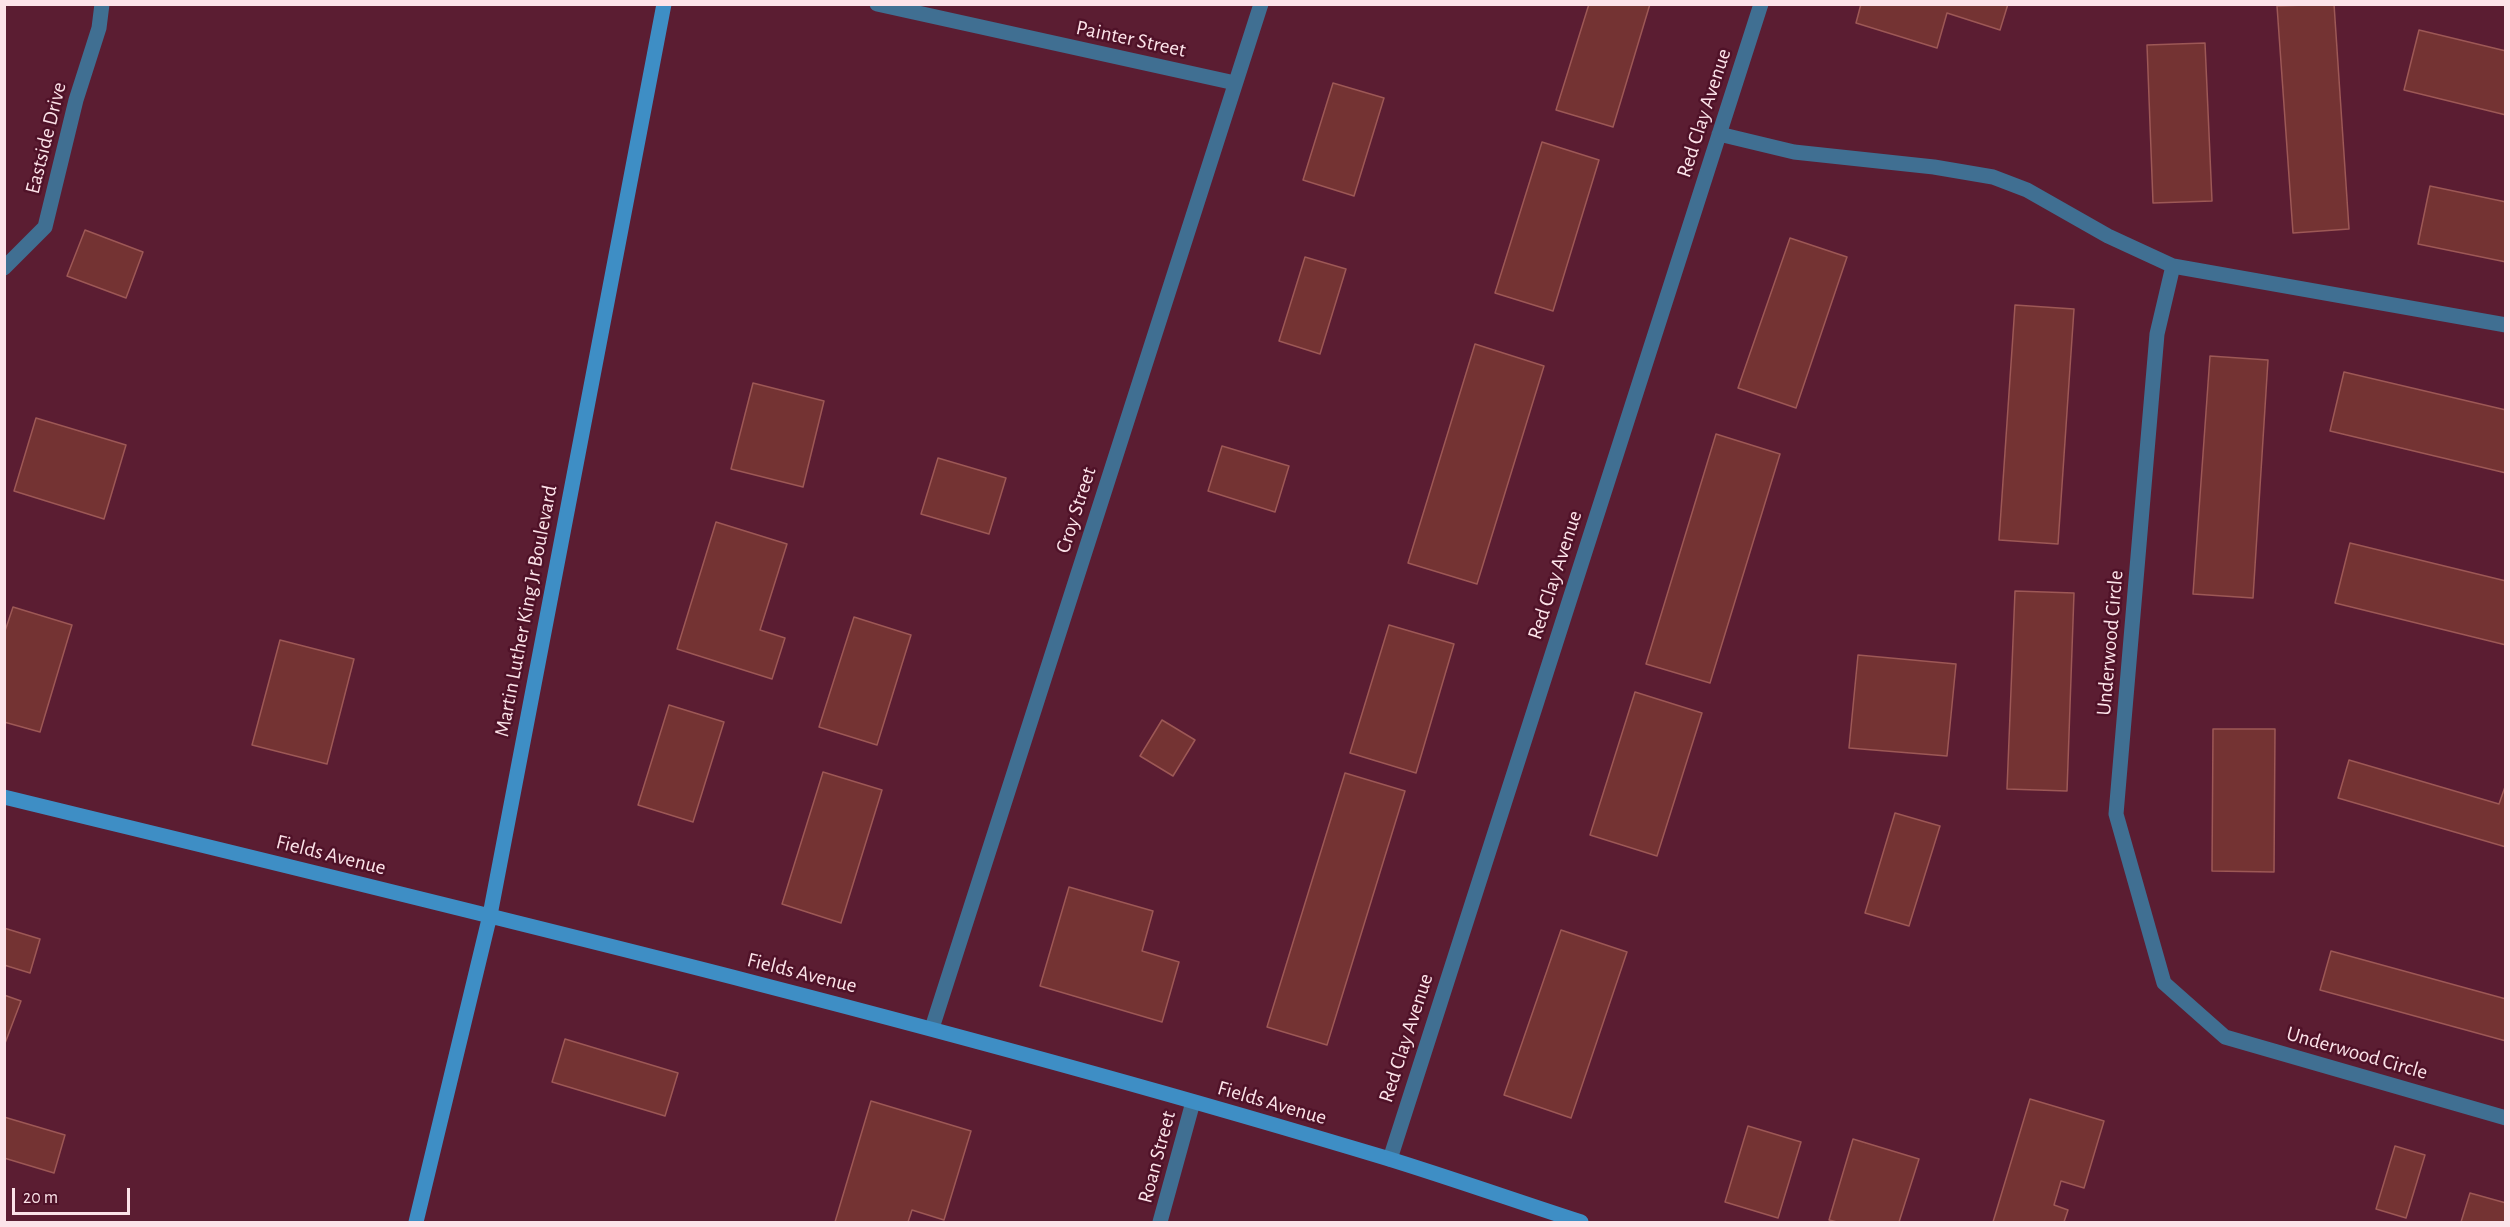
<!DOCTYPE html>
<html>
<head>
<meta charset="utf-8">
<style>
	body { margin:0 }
	#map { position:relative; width:2510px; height:1227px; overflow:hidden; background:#5b1d32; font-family:"Alegreya Sans",sans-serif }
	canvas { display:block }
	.frame { position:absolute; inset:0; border:6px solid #fce3e9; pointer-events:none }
	.scale { position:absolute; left:12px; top:1188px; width:118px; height:27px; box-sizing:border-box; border:3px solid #fce3e9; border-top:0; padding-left:8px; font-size:18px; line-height:21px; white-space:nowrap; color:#fce3e9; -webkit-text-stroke:4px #4f1228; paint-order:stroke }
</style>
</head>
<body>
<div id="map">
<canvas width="2510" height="1227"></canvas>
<div class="frame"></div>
<div class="scale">20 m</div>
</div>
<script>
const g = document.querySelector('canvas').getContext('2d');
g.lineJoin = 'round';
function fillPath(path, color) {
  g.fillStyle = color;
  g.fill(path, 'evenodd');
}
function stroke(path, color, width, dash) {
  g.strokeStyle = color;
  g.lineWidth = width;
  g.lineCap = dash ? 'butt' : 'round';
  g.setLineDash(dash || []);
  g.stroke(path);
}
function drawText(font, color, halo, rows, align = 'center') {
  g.font = font + ' "Alegreya Sans",sans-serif';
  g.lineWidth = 5;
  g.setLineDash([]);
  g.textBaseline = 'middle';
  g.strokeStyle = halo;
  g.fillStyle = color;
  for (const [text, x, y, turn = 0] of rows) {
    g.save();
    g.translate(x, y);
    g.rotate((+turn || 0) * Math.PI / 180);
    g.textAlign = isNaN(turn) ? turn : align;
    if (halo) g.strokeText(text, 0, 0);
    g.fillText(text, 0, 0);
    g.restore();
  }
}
const building = new Path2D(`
	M1589 4H1650L1613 127 1556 110Z
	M1861 4H2008L2000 30 1947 13 1937 48 1856 23Z
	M2334 4 2349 229 2293 233 2277 6Z
	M2419 30 2506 51V115L2404 90Z
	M2205 43 2212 201 2153 203 2147 45Z
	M1333 83 1384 98 1354 196 1303 180Z
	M1542 142 1599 160 1553 311 1495 293Z
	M2430 186 2506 202V262L2418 244Z
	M85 230 143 252 126 298 67 276Z
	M1790 238 1847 257 1796 408 1738 388Z
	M1305 257 1346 269 1320 354 1279 341Z
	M2015 305 2074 309 2058 544 1999 540Z
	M1475 344 1544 366 1477 584 1408 563Z
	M2210 356 2268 360 2253 598 2193 594Z
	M2344 372 2506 410V473L2330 431Z
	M753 383 824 401 803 487 731 469Z
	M36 418 126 445 104 519 14 491Z
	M1716 434 1780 454 1710 683 1646 664Z
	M1222 446 1289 466 1275 512 1208 491Z
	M938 458 1006 478 989 534 921 514Z
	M716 522 787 544 760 630 785 638 772 679 677 649Z
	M2350 543 2506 581V645L2335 603Z
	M2015 591 2074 593 2067 791 2007 789Z
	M13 607 72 625 40 732 4 722V634Z
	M854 617 911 635 877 745 819 727Z
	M1389 625 1454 644 1416 773 1350 753Z
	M280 640 354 659 327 764 252 745Z
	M1858 655 1956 664 1947 756 1849 748Z
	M1635 692 1702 713 1657 856 1590 835Z
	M669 705 724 722 693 822 638 805Z
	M1162 720 1195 740 1173 776 1140 756Z
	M2213 729H2275L2274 872 2212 871Z
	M2349 760 2499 804 2506 784V847L2338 798Z
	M823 772 882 790 841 923 782 904Z
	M1345 773 1405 791 1327 1045 1267 1027Z
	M1895 813 1940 826 1909 926 1865 913Z
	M1069 887 1153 911 1142 951 1179 962 1162 1022 1040 986Z
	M4 928 40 939 30 973 4 965Z
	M1561 930 1627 952 1571 1118 1504 1095Z
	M2331 951 2506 999V1041L2320 990Z
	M4 995 21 1001 4 1046Z
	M565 1039 678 1073 665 1116 552 1082Z
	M2030 1099 2104 1121 2084 1188 2061 1181 2054 1205 2068 1210 2064 1222H1993Z
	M871 1101 971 1131 944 1220 912 1210 908 1222H835Z
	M4 1117 65 1135 54 1173 4 1158Z
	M1748 1126 1801 1142 1778 1218 1725 1202Z
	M1853 1139 1919 1159 1899 1222H1837L1829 1220Z
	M2395 1146 2425 1155 2406 1218 2376 1209Z
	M2470 1193 2506 1203V1222H2461Z`);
fillPath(building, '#743333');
stroke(building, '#9d5856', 1.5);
stroke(new Path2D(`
	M877 4 1235 83
	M1719 134 1794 152 1934 167 1993 177 2027 190 2108 236 2173 266
	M4 268 45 227 76 100 99 28 102 4
	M2506 325 2173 266 2157 334 2116 814 2164 983 2225 1037 2506 1118
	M932 1028 1261 4
	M1390 1159 1761 4
	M1160 1222 1193 1102`), '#406f92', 15);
stroke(new Path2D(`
	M4 797C467 910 930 1020 1386 1158 1451 1178 1516 1201 1581 1222
	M416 1222 490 915 664 4`), '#3e8ec5', 15);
drawText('21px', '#fce3e9', '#4f1228', [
	["Painter Street",1131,39,12],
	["Red Clay Avenue",1704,113,-72],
	["Eastside Drive",46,138,-76],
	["Croy Street",1076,510,-72],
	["Red Clay Avenue",1555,575,-72],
	["Martin Luther King Jr Boulevard",526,611,-79],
	["Underwood Circle",2110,643,-85],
	["Fields Avenue",331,855,14],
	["Fields Avenue",802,973,14],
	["Red Clay Avenue",1406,1038,-72],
	["Underwood Circle",2357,1053,16],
	["Fields Avenue",1272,1103,16],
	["Roan Street",1157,1157,-75]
]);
</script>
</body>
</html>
